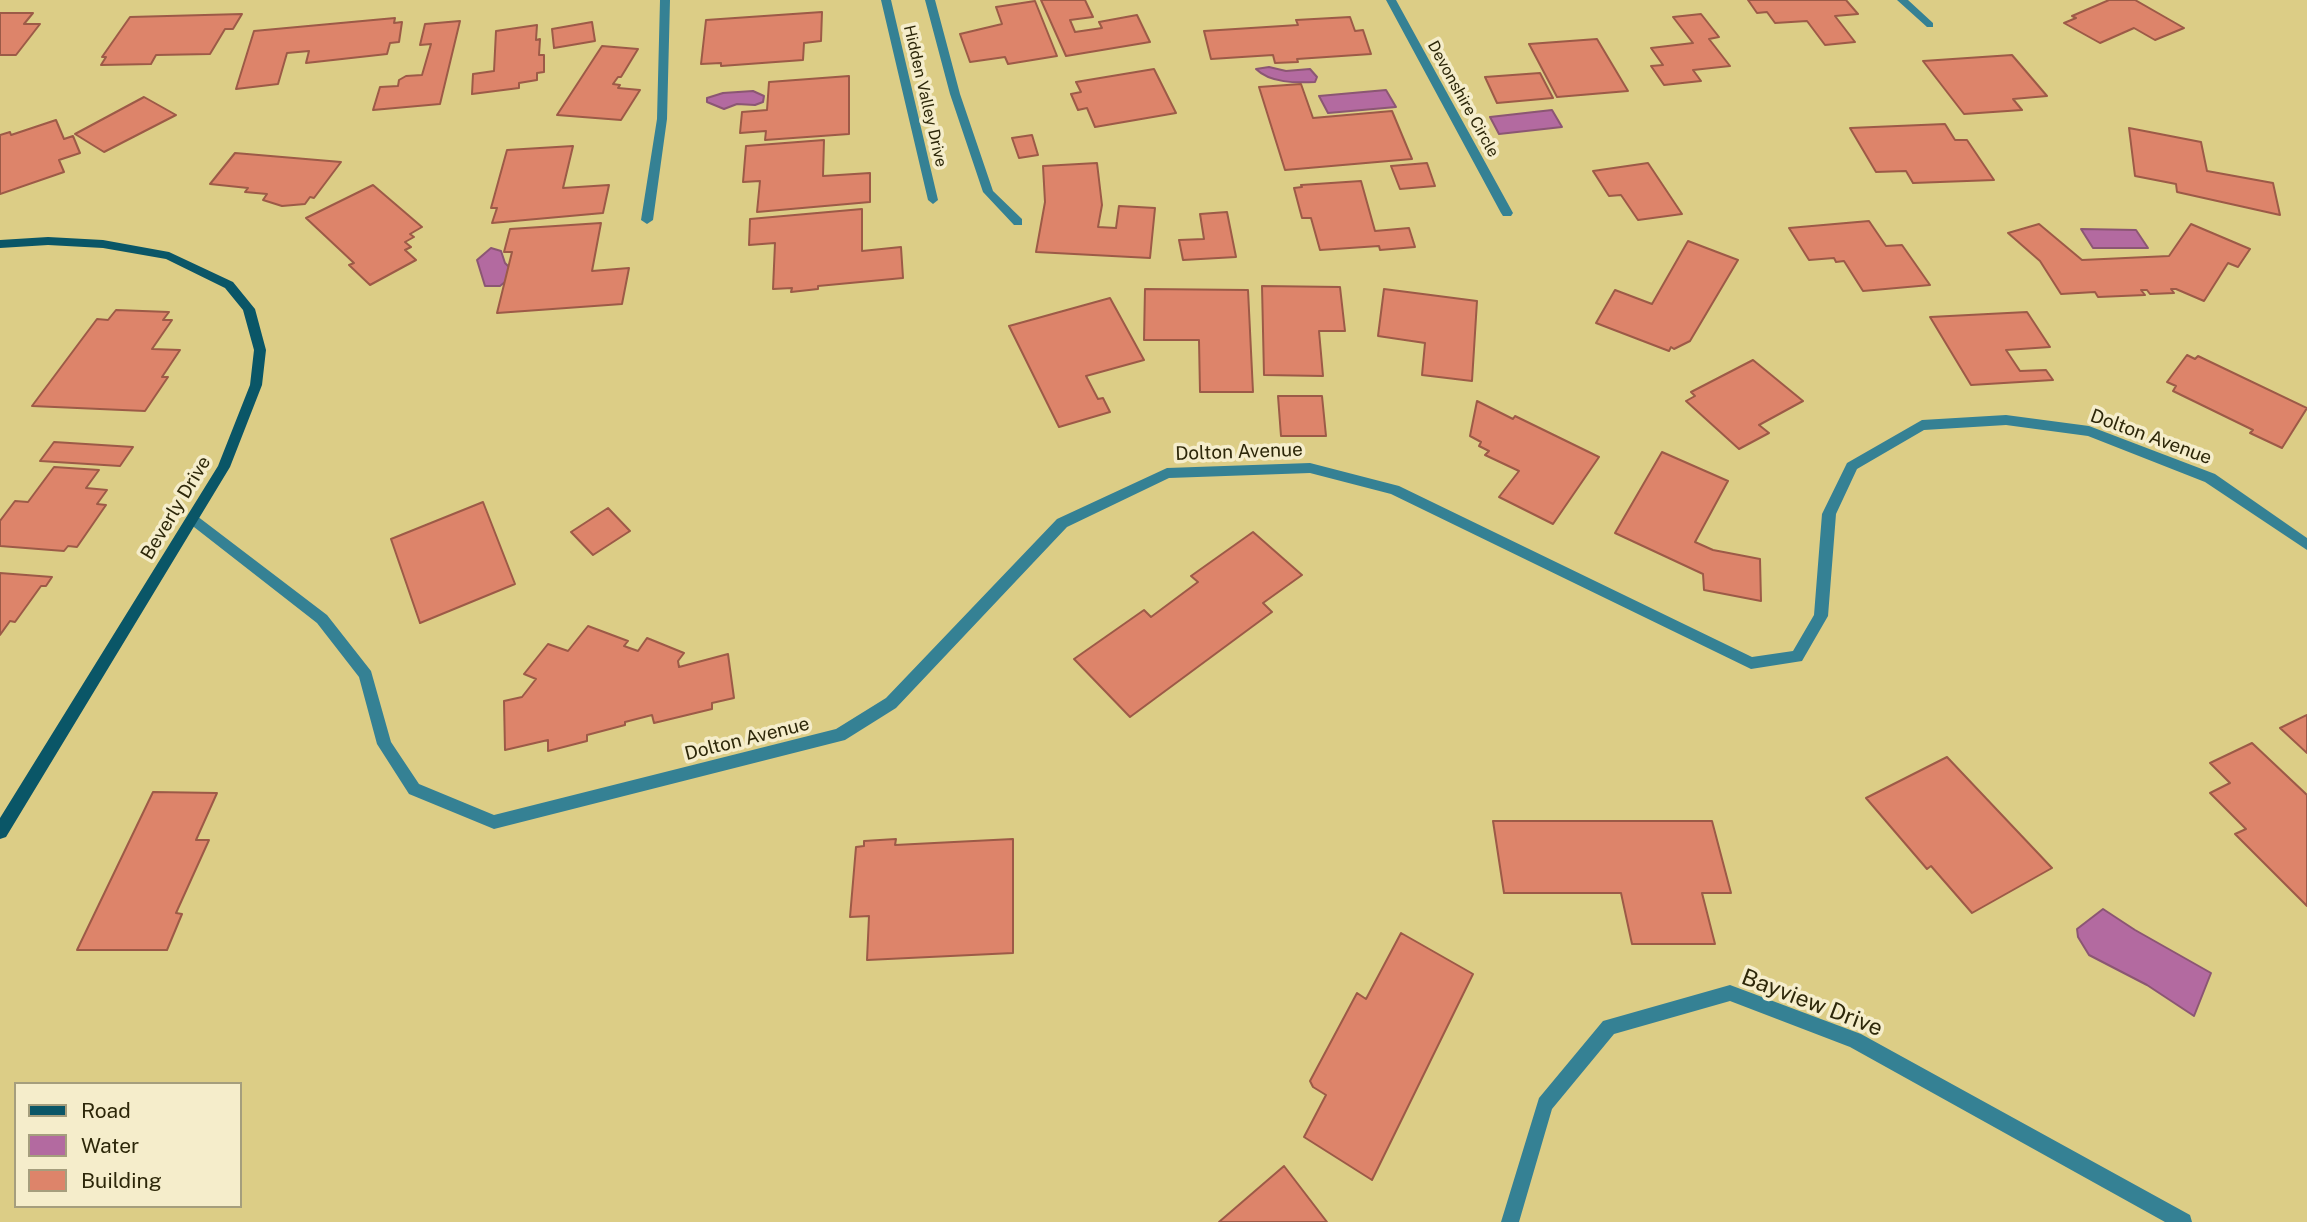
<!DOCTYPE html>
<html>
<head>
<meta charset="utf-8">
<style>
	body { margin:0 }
	#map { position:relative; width:2307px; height:1222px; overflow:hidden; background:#dccd86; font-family:"Public Sans",sans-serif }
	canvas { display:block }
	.legend { position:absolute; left:14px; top:1082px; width:228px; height:126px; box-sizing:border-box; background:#f5edcb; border:2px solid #a59e7d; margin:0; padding:9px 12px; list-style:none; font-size:21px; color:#2d2709 }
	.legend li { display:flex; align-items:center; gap:14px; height:35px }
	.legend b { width:35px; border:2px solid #a59e7d }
</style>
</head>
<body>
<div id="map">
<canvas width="2307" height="1222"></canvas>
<ul class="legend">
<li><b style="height:9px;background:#0a5667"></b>Road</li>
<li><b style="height:19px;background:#b36aa0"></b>Water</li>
<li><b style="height:19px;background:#dd846a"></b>Building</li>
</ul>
</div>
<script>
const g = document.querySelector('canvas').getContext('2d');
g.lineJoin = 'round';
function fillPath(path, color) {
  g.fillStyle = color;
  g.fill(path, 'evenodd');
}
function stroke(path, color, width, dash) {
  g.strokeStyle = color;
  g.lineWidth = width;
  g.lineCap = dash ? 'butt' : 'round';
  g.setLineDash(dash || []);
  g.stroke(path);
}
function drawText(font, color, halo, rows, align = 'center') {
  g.font = font + ' "Public Sans",sans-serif';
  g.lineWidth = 7;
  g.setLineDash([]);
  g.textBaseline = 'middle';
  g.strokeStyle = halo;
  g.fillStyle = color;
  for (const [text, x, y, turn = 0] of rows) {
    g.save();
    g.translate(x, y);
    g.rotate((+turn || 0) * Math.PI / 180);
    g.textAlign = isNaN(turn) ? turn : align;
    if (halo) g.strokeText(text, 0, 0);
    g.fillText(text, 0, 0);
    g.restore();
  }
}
const water = new Path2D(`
	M1269 67 1286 71 1310 69 1317 77 1315 82C1296 83 1270 83 1256 69Z
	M1386 90 1396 107 1328 113 1319 96Z
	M753 91 764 96 763 102 755 105 737 104 724 109 707 102V98L723 93Z
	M1552 110 1562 127 1499 134 1490 117Z
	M2081 229 2136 230 2148 248H2093Z
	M491 248 501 251 505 263 511 269V277L500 286H485L477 260Z
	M2103 909 2135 930 2211 973 2194 1016 2147 985 2089 955 2078 937 2077 929Z`);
fillPath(water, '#b36aa0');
stroke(water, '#8b5673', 2);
const building = new Path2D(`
	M1041 0H1085L1093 17 1070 20 1075 32 1102 28 1099 22 1137 15 1150 42 1066 56Z
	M1748 0H1846L1858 14 1835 16 1855 42 1825 45 1807 21 1775 23 1767 12 1757 13Z
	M2109 0H2135L2184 28 2155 40 2134 28 2100 43 2064 23 2076 18 2072 16Z
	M1035 1 1057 56 1008 64 1005 57 970 62 960 34 1002 24 996 7Z
	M822 12 821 41 804 43 803 60 721 66V63L701 64 706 20Z
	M0 13H33L24 24H40L16 55H0Z
	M242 14 233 29H225L210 54 156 55 151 64 101 65 106 57H102L130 17Z
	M1701 14 1719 37 1709 39 1730 66 1693 70 1701 81 1664 85 1651 66 1663 65 1651 48 1693 43 1673 17Z
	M1350 17 1355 31 1363 30 1371 54 1297 59 1298 62 1275 63 1273 55 1211 59 1204 31 1298 25 1296 20Z
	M395 18 394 23 402 22 399 42 390 43 387 54 306 63 309 51 287 53 278 84 236 89 254 31Z
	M460 21 440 104 373 110 380 87 398 86 399 80 406 76 422 75 431 44 420 45 425 24Z
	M592 22 595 41 554 48 552 29Z
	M537 25 536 40 540 39 539 55H544V72L537 73V80L519 83V88L472 94 473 74 494 71 496 31Z
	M1597 39 1628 91 1557 97 1529 44Z
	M602 46 638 49 621 77H618L613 84 620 85 618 88 640 90 621 120 557 115Z
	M2012 55 2047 96 2013 99 2022 110 1964 114 1923 61Z
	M1154 69 1176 113 1095 127 1087 108 1078 110 1071 94 1081 92 1076 82Z
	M1540 73 1553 98 1497 103 1485 77Z
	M849 76V134L765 140 766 131 740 133 742 112 767 110 769 82Z
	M1301 84 1313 118 1392 111 1412 159 1285 170 1259 87Z
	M144 97 176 115 104 152 75 134Z
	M56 120 64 139 73 136 80 153 59 160 64 172 0 194V135L10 132 11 135Z
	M1945 124 1955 140H1967L1994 180 1913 183 1906 171 1876 172 1850 128Z
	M2129 128 2201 142 2207 171 2273 183 2280 215 2177 192 2176 184 2135 176Z
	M1032 135 1038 155 1019 158 1012 138Z
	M824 140 823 176 870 173V202L757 212 760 181 743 182 746 146Z
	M573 146 563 188 609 185 603 213 492 223 497 208H491L507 150Z
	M235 153 341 162 314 198 310 197 305 204 282 206 263 200 267 194 245 192 248 188 210 184Z
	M1097 163 1102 205 1098 227 1116 228 1119 206 1155 208 1150 258 1036 252 1045 202 1043 166Z
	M1427 163 1435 186 1400 189 1391 166Z
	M1648 163 1682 214 1638 220 1621 195 1609 196 1593 171Z
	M1361 181 1375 231 1409 228 1415 247 1380 250 1379 246 1320 250 1311 218H1302L1294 188 1302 187 1301 185Z
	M373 185 422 227 410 234 414 237 405 242 411 247 405 250 416 260 370 285 349 265 354 263 306 218Z
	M862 209V251L901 247 903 278 818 286V289L791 292 792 288 773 289 775 243 749 245 750 219Z
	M1227 212 1236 257 1183 260 1179 240 1204 239 1200 214Z
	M1869 221 1886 246 1902 245 1930 285 1863 291 1844 261 1836 262 1834 258 1809 260 1789 228Z
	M601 223 592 271 629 268 622 304 497 313 512 252H504L510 229Z
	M2039 224 2082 260 2169 256 2191 224 2250 249 2238 267 2228 263 2204 301 2176 289H2171L2174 293 2150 294 2147 290H2141L2145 295 2098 297 2095 292 2061 294 2040 261 2008 233Z
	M1688 241 1738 260 1690 341 1674 349 1671 347 1669 351 1596 323 1615 290 1652 304Z
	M1262 286 1340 287 1345 331H1319L1323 376 1264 375Z
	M1145 289 1248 290 1253 392H1200L1199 340H1144Z
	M1384 289 1477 301 1472 381 1422 375 1425 343 1378 336Z
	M1110 298 1144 360 1086 376 1098 399 1103 398 1110 412 1059 427 1009 326Z
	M116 310 169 312 163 320H172L152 349 180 350 162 377H168L145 411 32 406 97 319 108 320Z
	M2027 312 2050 347 2006 350 2020 371 2046 370 2053 380 1971 385 1930 317Z
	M2187 355 2195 359 2198 356 2307 408 2282 448 2250 433 2253 430 2173 391 2176 386 2167 382Z
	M1753 360 1803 401 1759 425 1769 433 1739 449 1686 401 1695 396 1691 392Z
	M1278 396H1322L1326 436H1281Z
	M1477 401 1513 419 1515 416 1599 457 1553 524 1499 497 1519 471 1485 455 1489 451 1479 446 1481 442 1470 436Z
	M54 442 133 447 120 466 40 461Z
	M1662 452 1728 481 1695 542 1713 550 1760 559 1761 601 1704 590 1703 574 1615 533Z
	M54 467 99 470 86 488 107 490 97 504 106 505 77 547 68 546 64 551 0 546V521L15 501 28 502Z
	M483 502 515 584 420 623 391 539Z
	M608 508 630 531 593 555 571 532Z
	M1253 532 1302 575 1263 603 1272 612 1130 717 1074 659 1144 610 1151 617 1198 582 1191 576Z
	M0 573 52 577 46 586H41L15 622 10 621 0 635Z
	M588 626 628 641 624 646 638 651 647 638 684 653 678 661 679 667 728 654 734 698 712 703V709L654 723 652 715 625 722V725L587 735V741L548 751V740L505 750 504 701 522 697 536 679 524 674 548 644 568 651Z
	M2307 715V753L2280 728Z
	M2252 743 2307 795V906L2235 834 2246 829 2210 793 2230 783 2210 763Z
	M1947 757 2052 868 1972 913 1931 866 1927 869 1866 798Z
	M153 792 217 793 196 840H209L176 913 182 914 167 950H77Z
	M1493 821H1712L1731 893H1702L1715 944H1632L1621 893H1504Z
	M896 839 895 845 1013 839V953L867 960 869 916 850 917 856 847 864 846V841Z
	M1401 933 1473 974 1372 1180 1304 1137 1326 1095 1313 1087 1310 1081 1357 993 1366 999Z
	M1284 1166 1327 1222H1219Z`);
fillPath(building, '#dd846a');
stroke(building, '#9c5a47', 2);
fillPath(new Path2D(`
	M660 0H670L667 119 653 220 647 224 641 220 657 119Z
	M925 0H935L960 94 993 191 1022 219V225H1014L983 192 950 94Z
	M1897 0H1908L1933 23V27H1927Z`), '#358194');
fillPath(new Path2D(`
	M881 0H891L938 200 933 204 928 200Z
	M1386 0H1396L1513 213 1511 216H1503L1501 213Z
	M2006 415 2089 426 2215 474 2307 538V550L2205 482 2088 436 2006 425 1924 430 1857 469 1836 514 1828 616 1802 661 1751 669 1391 494 1310 473 1169 478 1067 527 896 708 845 740 494 829 409 794 377 744 359 677 317 623 185 520 192 515 197 516 327 615 371 671 391 742 419 784 494 815 836 729 886 698 1057 519 1167 468 1310 463 1399 486 1752 657 1793 651 1814 615 1822 514 1847 463 1922 420Z
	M1730 985 1861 1034 2190 1215 2192 1222H2165L1850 1047 1730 1001 1614 1034 1552 1109 1519 1222H1501L1539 1098 1603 1021Z`), '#358194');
fillPath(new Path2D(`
	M48 237 103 240 169 252 233 282 255 309 266 350 262 385 230 467 6 837 0 839V818L218 466 250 385 254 350 243 310 225 288 166 259 103 248 48 245 0 248V240Z`), '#0a5667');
drawText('16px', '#2d2709', '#f5edcb', [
	["Hidden Valley Drive",925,96,77],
	["Devonshire Circle",1463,99,61]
]);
drawText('19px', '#2d2709', '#f5edcb', [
	["Dolton Avenue",2151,437,20],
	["Dolton Avenue",1239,452,-2],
	["Beverly Drive",176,508,-59],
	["Dolton Avenue",747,739,-14]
]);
drawText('23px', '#2d2709', '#f5edcb', [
	["Bayview Drive",1812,1003,21]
]);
</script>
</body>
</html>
